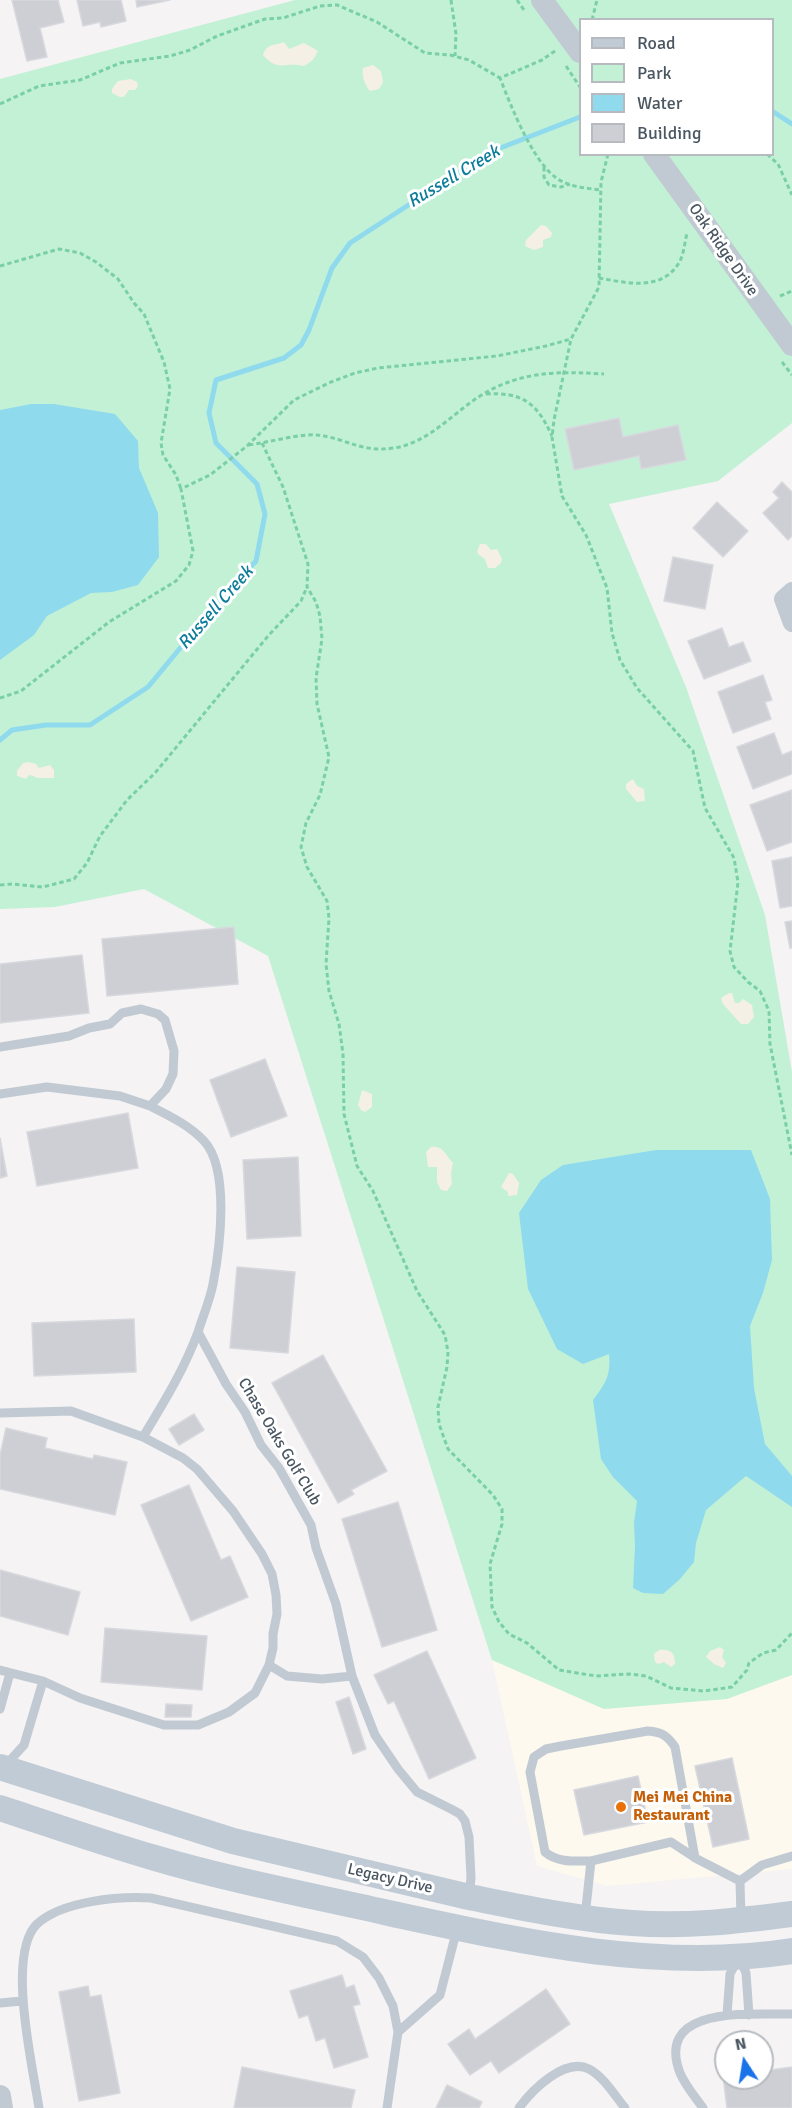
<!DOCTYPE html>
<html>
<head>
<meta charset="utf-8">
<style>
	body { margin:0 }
	#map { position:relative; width:792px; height:2108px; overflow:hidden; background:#f5f3f3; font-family:Signika,sans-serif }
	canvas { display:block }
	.legend { position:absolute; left:579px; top:18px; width:195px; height:138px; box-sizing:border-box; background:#fff; border:2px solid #b7bbc0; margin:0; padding:8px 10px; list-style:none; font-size:18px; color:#4a5661 }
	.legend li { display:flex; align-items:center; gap:12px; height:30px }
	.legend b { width:30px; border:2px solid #b7bbc0 }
	.north { position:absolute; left:714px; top:2030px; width:60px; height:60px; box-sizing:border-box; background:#fff; border:2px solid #b7bbc0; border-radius:50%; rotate:348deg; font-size:16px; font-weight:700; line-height:24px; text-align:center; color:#4a5661 }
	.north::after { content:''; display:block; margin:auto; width:21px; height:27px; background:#1a73e8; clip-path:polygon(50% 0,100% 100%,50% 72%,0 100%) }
</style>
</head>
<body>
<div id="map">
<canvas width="792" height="2108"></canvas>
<ul class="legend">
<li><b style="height:8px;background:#c1cbd6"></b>Road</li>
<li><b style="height:16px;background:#c3f1d5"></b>Park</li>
<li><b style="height:16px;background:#90daee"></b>Water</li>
<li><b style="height:16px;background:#cdcfd5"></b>Building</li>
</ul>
<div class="north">N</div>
</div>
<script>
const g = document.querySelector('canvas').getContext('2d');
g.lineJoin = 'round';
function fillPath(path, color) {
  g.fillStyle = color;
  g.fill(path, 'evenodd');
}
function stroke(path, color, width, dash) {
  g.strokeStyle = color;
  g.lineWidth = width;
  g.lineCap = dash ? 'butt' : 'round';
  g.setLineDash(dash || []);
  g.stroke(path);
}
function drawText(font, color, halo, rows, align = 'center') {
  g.font = font + ' Signika,sans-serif';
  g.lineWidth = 6;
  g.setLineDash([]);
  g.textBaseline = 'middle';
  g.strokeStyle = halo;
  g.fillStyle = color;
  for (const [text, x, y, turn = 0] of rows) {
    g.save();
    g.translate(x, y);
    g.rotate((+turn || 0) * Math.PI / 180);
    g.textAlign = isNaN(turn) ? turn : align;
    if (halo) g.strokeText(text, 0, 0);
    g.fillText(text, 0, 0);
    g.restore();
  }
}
fillPath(new Path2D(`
	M492 1660 604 1709 727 1699 792 1675V1869L607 1886 537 1866Z`), '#fdf9ef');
fillPath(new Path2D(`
	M295 0H792V423L718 481 609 504 686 687 765 915 792 1072V1675L727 1699 604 1709 492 1660 268 956 144 889 55 907 0 909V79ZM580 20H772V154H580Z`), '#c3f1d5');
fillPath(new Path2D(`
	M284 42 289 49 304 43 318 51 313 60 304 66C284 61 279 73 263 55 267 43 275 46 284 42Z
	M373 65 381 71 383 82 379 89 370 91C364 84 362 76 363 68Z
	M131 79 137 82 138 86 135 90H129L124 97H120L112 93V89L118 81Z
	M541 225 546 226 552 233 551 237 543 240V247L534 250 525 246 526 240Z
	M480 544H486L491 550 497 549 502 559 501 563 495 568H488L485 559 479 555 477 552Z
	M28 762 36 764 39 768 50 765 54 770V778H37L34 776 29 775 26 779 17 776V771L23 763Z
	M633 779 637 786 644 789 645 801 637 802 626 789V784Z
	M729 993H732L735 1003H739L743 999 752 1005 754 1017 748 1024H741L723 1004 721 998Z
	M362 1090 372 1094V1107L365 1112 361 1110 358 1105Z
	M431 1147C444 1145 445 1155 453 1163L451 1173 452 1184 447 1191 441 1190 437 1182V1167H428L426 1152Z
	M509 1173 513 1174 519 1183 517 1195 508 1196V1192L501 1187Z
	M720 1647 724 1650 722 1657 726 1663 723 1668 714 1664 706 1657 710 1651Z
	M659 1650C670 1649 675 1652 675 1664L671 1667 664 1662 658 1664 655 1662 654 1654Z`), '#f5f0e5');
fillPath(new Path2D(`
	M31 404H54L115 414 138 441 139 468 158 513 159 557 138 585 112 592 91 593 47 616 34 635 0 660V410Z
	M656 1150H751L770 1199 772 1260 763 1293 750 1326 754 1388 765 1444 792 1476V1507L746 1476 706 1510 696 1543 694 1562 680 1579 663 1594 643 1593 633 1588 635 1546 634 1523 637 1501 613 1477 601 1459 593 1400C606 1383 611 1375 609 1354L583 1364 557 1349 528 1289 519 1213 541 1180 563 1165Z`), '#90daee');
stroke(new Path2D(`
	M772 111 792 124
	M0 740 12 730 46 725H90L148 687 215 606 256 561 265 514 257 484 216 443 209 413 216 380 284 358 301 345 309 330 332 268 350 243 490 152 580 117`), '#90daee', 5);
const building = new Path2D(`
	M12 0H58L64 22 40 28 47 57 27 61Z
	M77 0H121L126 21 101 27 100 22 83 26Z
	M136 0H170L137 7Z
	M619 418 623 437 678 425 686 460 641 469 639 456 574 470 565 429Z
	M782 482 792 492V536L788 540 763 513 779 498 773 492Z
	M717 502 748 531 723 557 693 528Z
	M673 557 713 565 705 609 664 601Z
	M722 628 729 647 743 642 751 661 704 679 688 641Z
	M763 675 772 700 765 702 771 719 733 733 718 692Z
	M774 733 782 755 792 751V774L753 789 737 747Z
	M792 790V842L767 851 750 805Z
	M792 857V906L780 908 772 861Z
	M792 921V948H790L785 922Z
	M234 927 238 984 107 996 102 939Z
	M82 955 89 1013 0 1023V964Z
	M265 1059 287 1116 231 1137 210 1080Z
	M128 1113 138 1168 37 1186 27 1132Z
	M0 1138 7 1176 0 1178Z
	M298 1157 301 1236 247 1239 243 1160Z
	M237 1267 295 1272 288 1353 230 1348Z
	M134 1319 136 1372 34 1376 32 1323Z
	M323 1355 387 1471 351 1490 354 1494 338 1503 272 1383Z
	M194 1414 204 1430 179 1445 169 1429Z
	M6 1428 47 1438 45 1448 93 1459 94 1455 127 1462 115 1515 0 1489V1455Z
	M189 1485 221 1560 230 1556 248 1597 191 1621 141 1505Z
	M398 1502 437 1630 382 1647 342 1519Z
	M0 1570 80 1592 68 1635 0 1616Z
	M105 1628 207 1636 202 1690 101 1682Z
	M427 1651 476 1758 429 1779 394 1701 388 1704 374 1675Z
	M349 1697 366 1749 353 1754 336 1702Z
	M166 1704 192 1705 191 1717H165Z
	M732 1758 749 1839 713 1847 695 1766Z
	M638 1776 648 1822 584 1835 574 1790Z
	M342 1975 346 1988 354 1985 360 2004 353 2006 368 2057 334 2068 325 2038 316 2041 308 2015 299 2018 290 1991Z
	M88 1986 90 1997 101 1995 120 2093 79 2101 59 1992Z
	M546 1989 570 2024 499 2073 491 2061 470 2075 448 2044 469 2029 475 2039Z
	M242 2067 355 2090 351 2108H234Z
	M792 2067V2108H727L723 2076H726V2078H762V2071Z
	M447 2085 482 2102 479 2108H436Z`);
fillPath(building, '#cdcfd5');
stroke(building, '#d7d9de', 1.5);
stroke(new Path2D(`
	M451 0 456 34 455 56
	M592 20 597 0
	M555 51 542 60 500 78C511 106 531 158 555 177 568 187 585 188 601 190
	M0 104 39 86 80 80 120 63 170 56 190 50 217 36 265 19 283 18 320 6 337 5 377 22 425 53 450 55 469 60 500 78
	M608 154 601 182 599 287 571 339 554 420 552 437 562 496 586 535 607 588 612 633 620 660 637 688 693 751 705 808 734 858 738 882 730 951 734 967 748 982 760 991 769 1011 770 1044 792 1155
	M767 154 778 164 792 195
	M544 167V177L549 185 561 187 570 184
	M0 266 59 249 80 253 96 262 118 279 134 303 144 314 164 362 170 389 161 443 163 455 176 475 181 489
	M599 278C627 283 663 292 680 261 684 253 685 241 687 233
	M780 296 792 291
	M782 362 792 375
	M486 394C523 392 537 403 552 436
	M262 443 283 487 308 564 307 587 316 602 320 616 322 639 316 678 317 704 329 757 320 795 306 823 301 847 307 867 327 901 329 918 326 964 329 991 339 1024 343 1054 344 1114 357 1166 373 1191 417 1291 445 1335 448 1352 447 1367 438 1407 439 1424 448 1449 493 1495 502 1509V1524L490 1564 492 1607 499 1622 509 1634 527 1643 559 1670 596 1676 629 1674 646 1676 671 1688 704 1691 732 1687 747 1670 749 1663 763 1653 776 1650 792 1633
	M249 445C265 443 303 433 317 435 346 438 361 453 394 448 428 443 452 414 480 396 520 371 558 371 604 374
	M0 698 21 691 109 622 176 581 189 565 193 551 181 489 210 475 247 446 294 400 331 382 355 373 378 368 497 356 546 346 571 339
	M0 885 12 884 43 887 74 879 87 863 100 836 127 800 155 773 268 636 301 601 307 587`), '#7ad0a6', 3, [4.5, 3]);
stroke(new Path2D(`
	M0 1047 69 1036 89 1028 110 1024 122 1013 141 1009 158 1014 165 1020 174 1051 173 1074 166 1089 150 1106 120 1096 47 1087 0 1094
	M150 1106C168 1115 189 1125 204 1141 230 1169 220 1248 213 1284 210 1300 203 1316 198 1332L226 1384 245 1412 261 1445 279 1468 311 1525 316 1548 336 1604 352 1676 375 1735 398 1769 417 1792 451 1809 460 1814 465 1821 469 1837 471 1878 469 1896
	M0 1413 71 1411 143 1437 183 1458 197 1469 233 1511 262 1554 272 1574 276 1595 277 1614 273 1634V1648L269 1665 255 1693 229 1712 198 1725H164L80 1698 43 1681 0 1670
	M143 1437C164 1402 184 1370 198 1332
	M269 1665 287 1676 322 1679 352 1676
	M0 1709 10 1673
	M4 1767 24 1745 43 1681
	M591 1861C575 1861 558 1863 545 1852L530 1772 534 1757 546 1749 561 1746 648 1731C661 1732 667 1735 675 1747L695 1858
	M740 1881 741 1918
	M585 1917 591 1861 671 1842 697 1859 740 1881 762 1865 792 1856
	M740 1958 746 1973 749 2015
	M0 2003 22 2001
	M727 2015 730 1974 738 1959
	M398 2032 440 1995 457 1929
	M39 2108C33 2068 6 1954 37 1924 62 1901 119 1896 151 1898L337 1941 363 1957 379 1978 393 2006 398 2032 387 2108
	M519 2108C532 2090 565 2057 589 2069 604 2077 615 2096 625 2108
	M703 2108C695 2097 685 2085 680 2073 654 2004 753 2015 792 2014`), '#c1cad2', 9);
stroke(new Path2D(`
	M792 591 783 599 792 623`), '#c1cad2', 18);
stroke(new Path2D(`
	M654 154 792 345
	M0 2096 2 2108`), '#c1cad2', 22);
stroke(new Path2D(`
	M0 1767 233 1841 469 1897C520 1907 580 1920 632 1923 686 1927 739 1921 792 1914
	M0 1808C52 1825 103 1843 155 1858 233 1881 314 1896 393 1914 523 1942 658 1972 792 1951`), '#c1cbd6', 26);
stroke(new Path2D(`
	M517 0 524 10
	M566 66 580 87`), '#7ad0a6', 3, [4.5, 3]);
stroke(new Path2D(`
	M542 0 580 52`), '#c1cad2', 22);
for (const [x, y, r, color] of [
	[621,1807,6,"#e8710a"]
]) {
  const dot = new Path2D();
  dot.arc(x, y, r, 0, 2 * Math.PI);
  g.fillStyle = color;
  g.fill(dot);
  stroke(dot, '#fff', 2);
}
drawText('16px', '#4a5661', '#fff', [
	["Oak Ridge Drive",723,250,55],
	["Chase Oaks Golf Club",279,1442,59],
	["Legacy Drive",390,1879,13]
]);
drawText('bold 16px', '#c56008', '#fff', [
	["Mei Mei China",633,1798],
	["Restaurant",633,1816]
], 'left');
drawText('italic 18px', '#0c7c9b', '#fff', [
	["Russell Creek",454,177,-31],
	["Russell Creek",216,608,-49]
]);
</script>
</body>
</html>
